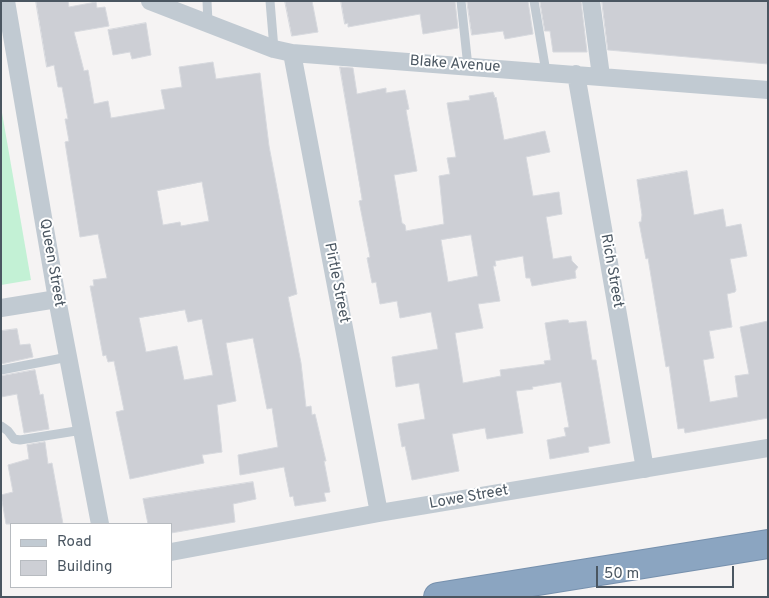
<!DOCTYPE html>
<html>
<head>
<meta charset="utf-8">
<style>
	body { margin:0 }
	#map { position:relative; width:769px; height:598px; overflow:hidden; background:#f5f3f3; font-family:Overpass,sans-serif }
	canvas { display:block }
	.frame { position:absolute; inset:0; border:2px solid #4a5661; pointer-events:none }
	.legend { position:absolute; left:10px; top:523px; width:162px; height:65px; box-sizing:border-box; background:#fff; border:1px solid #b7bbc0; margin:0; padding:6px 9px; list-style:none; font-size:15px; color:#4a5661 }
	.legend li { display:flex; align-items:center; gap:10px; height:25px }
	.legend b { width:25px; border:1px solid #b7bbc0 }
	.scale { position:absolute; left:596px; top:566px; width:138px; height:22px; box-sizing:border-box; border:2px solid #4a5661; border-top:0; padding-left:6px; font-size:15px; line-height:18px; white-space:nowrap; color:#4a5661; -webkit-text-stroke:4px #fff; paint-order:stroke }
</style>
</head>
<body>
<div id="map">
<canvas width="769" height="598"></canvas>
<div class="frame"></div>
<ul class="legend">
<li><b style="height:6px;background:#c1cad2"></b>Road</li>
<li><b style="height:14px;background:#cdcfd5"></b>Building</li>
</ul>
<div class="scale">50 m</div>
</div>
<script>
const g = document.querySelector('canvas').getContext('2d');
g.lineJoin = 'round';
function fillPath(path, color) {
  g.fillStyle = color;
  g.fill(path, 'evenodd');
}
function stroke(path, color, width, dash) {
  g.strokeStyle = color;
  g.lineWidth = width;
  g.lineCap = dash ? 'butt' : 'round';
  g.setLineDash(dash || []);
  g.stroke(path);
}
function drawText(font, color, halo, rows, align = 'center') {
  g.font = font + ' Overpass,sans-serif';
  g.lineWidth = 4;
  g.setLineDash([]);
  g.textBaseline = 'middle';
  g.strokeStyle = halo;
  g.fillStyle = color;
  for (const [text, x, y, turn = 0] of rows) {
    g.save();
    g.translate(x, y);
    g.rotate((+turn || 0) * Math.PI / 180);
    g.textAlign = isNaN(turn) ? turn : align;
    if (halo) g.strokeText(text, 0, 0);
    g.fillText(text, 0, 0);
    g.restore();
  }
}
fillPath(new Path2D(`
	M1 107 31 280 1 285Z`), '#c3f1d5');
const building = new Path2D(`
	M36 1H68L69 7 96 2 97 8 105 7 109 26 74 32 84 71 88 70 94 104 108 101 111 118 165 109 161 90 182 87 179 67 213 62 216 79 260 73 269 146 297 294 288 297 301 363 306 407 311 406 312 415 315 414 326 461H324L330 492 324 493 326 501 295 506 293 496 290 497 284 467 240 475 238 455 278 447 272 408 267 409 253 338 226 343 236 401 217 405 222 452 202 455 204 463 130 479 116 412 124 410 114 361 108 362 106 355 103 356 90 286H94L93 280 107 278 98 234 80 237 65 142 69 141 65 119H68L62 87H58L54 65 47 67ZM202 182 209 221 181 226 180 222 163 225 157 191ZM185 310 188 322 202 319 213 375 184 380 177 346 146 352 139 318Z
	M285 1H312L318 32 292 36Z
	M341 1H455L458 28 423 34 420 14 348 27V23L345 24Z
	M467 1H528L533 34 505 39 503 31 472 35Z
	M540 1H581L587 52H553L550 31H545Z
	M602 1H768V64L608 50Z
	M146 23 151 55 132 59 130 52 113 55 108 30Z
	M340 67 353 68 357 94 386 88V93L405 90 409 109 406 110 417 171 394 175 402 223 405 225 406 231 444 224 439 176 450 174 447 158 456 157 447 103 470 100 469 96 493 92 495 98 496 97 504 140 545 131 550 152 526 157 533 196 559 192 562 214 546 217 553 259 571 256 572 261 578 267 575 271 576 278 532 286 530 278H526L523 256 495 261 496 266H493L500 301 478 304 483 328 455 333 463 383 501 376 500 370 545 364 544 361 551 360 545 323 563 320H568L569 323 586 321 592 360H596L610 443 588 447 589 452 550 459 547 440 566 436 564 428 569 427 561 382 532 387 533 389 516 391 523 433 487 439 485 428 452 434 459 471 412 480 405 446 402 447 398 424 425 419 419 383 396 387 392 357 438 349 431 312 400 318 397 301 380 304 376 282 372 283 367 258 370 257 359 201 362 200ZM471 235 478 276 448 282 441 240Z
	M687 171 694 215 723 209 726 227 741 224 747 256 730 259 736 290 735 292 727 294 732 327 709 331 714 358 703 360 710 402 738 397 735 376 749 374 740 327 768 321V418L685 433 684 428 678 429 669 366 666 367 648 258 646 259 639 222H641L642 215 637 180Z
	M17 329 20 345 30 344 33 357 1 364V331Z
	M35 370 40 395 43 394 49 429 24 433 17 394 1 397V376Z
	M45 442 48 464 52 463 63 524H6L1 495 13 492 8 465 29 459 27 445Z
	M253 482 256 499 233 504 235 522 171 533V524H148L143 499Z`);
fillPath(building, '#cdcfd5');
stroke(building, '#d7d9de', 1);
const highway = new Path2D(`
	M438 597 768 544`);
stroke(highway, '#7690ad', 30);
stroke(new Path2D(`
	M207 1 208 23
	M270 1 274 49
	M461 1 468 67
	M534 1 546 72
	M1 370 68 357
	M1 426 8 431 14 439 20 440 82 430`), '#c1cad2', 9);
stroke(new Path2D(`
	M6 1 57 299 100 524
	M150 1 274 49 292 53 768 90
	M591 1 601 76
	M292 53 379 513
	M576 74 645 469
	M1 308 57 299
	M171 552 379 513 768 448`), '#c1cad2', 18);
stroke(highway, '#8ba5c1', 28);
drawText('15px', '#4a5661', '#fff', [
	["Blake Avenue",455,65,4],
	["Queen Street",51,263,80],
	["Rich Street",611,271,80],
	["Pirtle Street",336,283,79],
	["Lowe Street",469,498,-10]
]);
</script>
</body>
</html>
